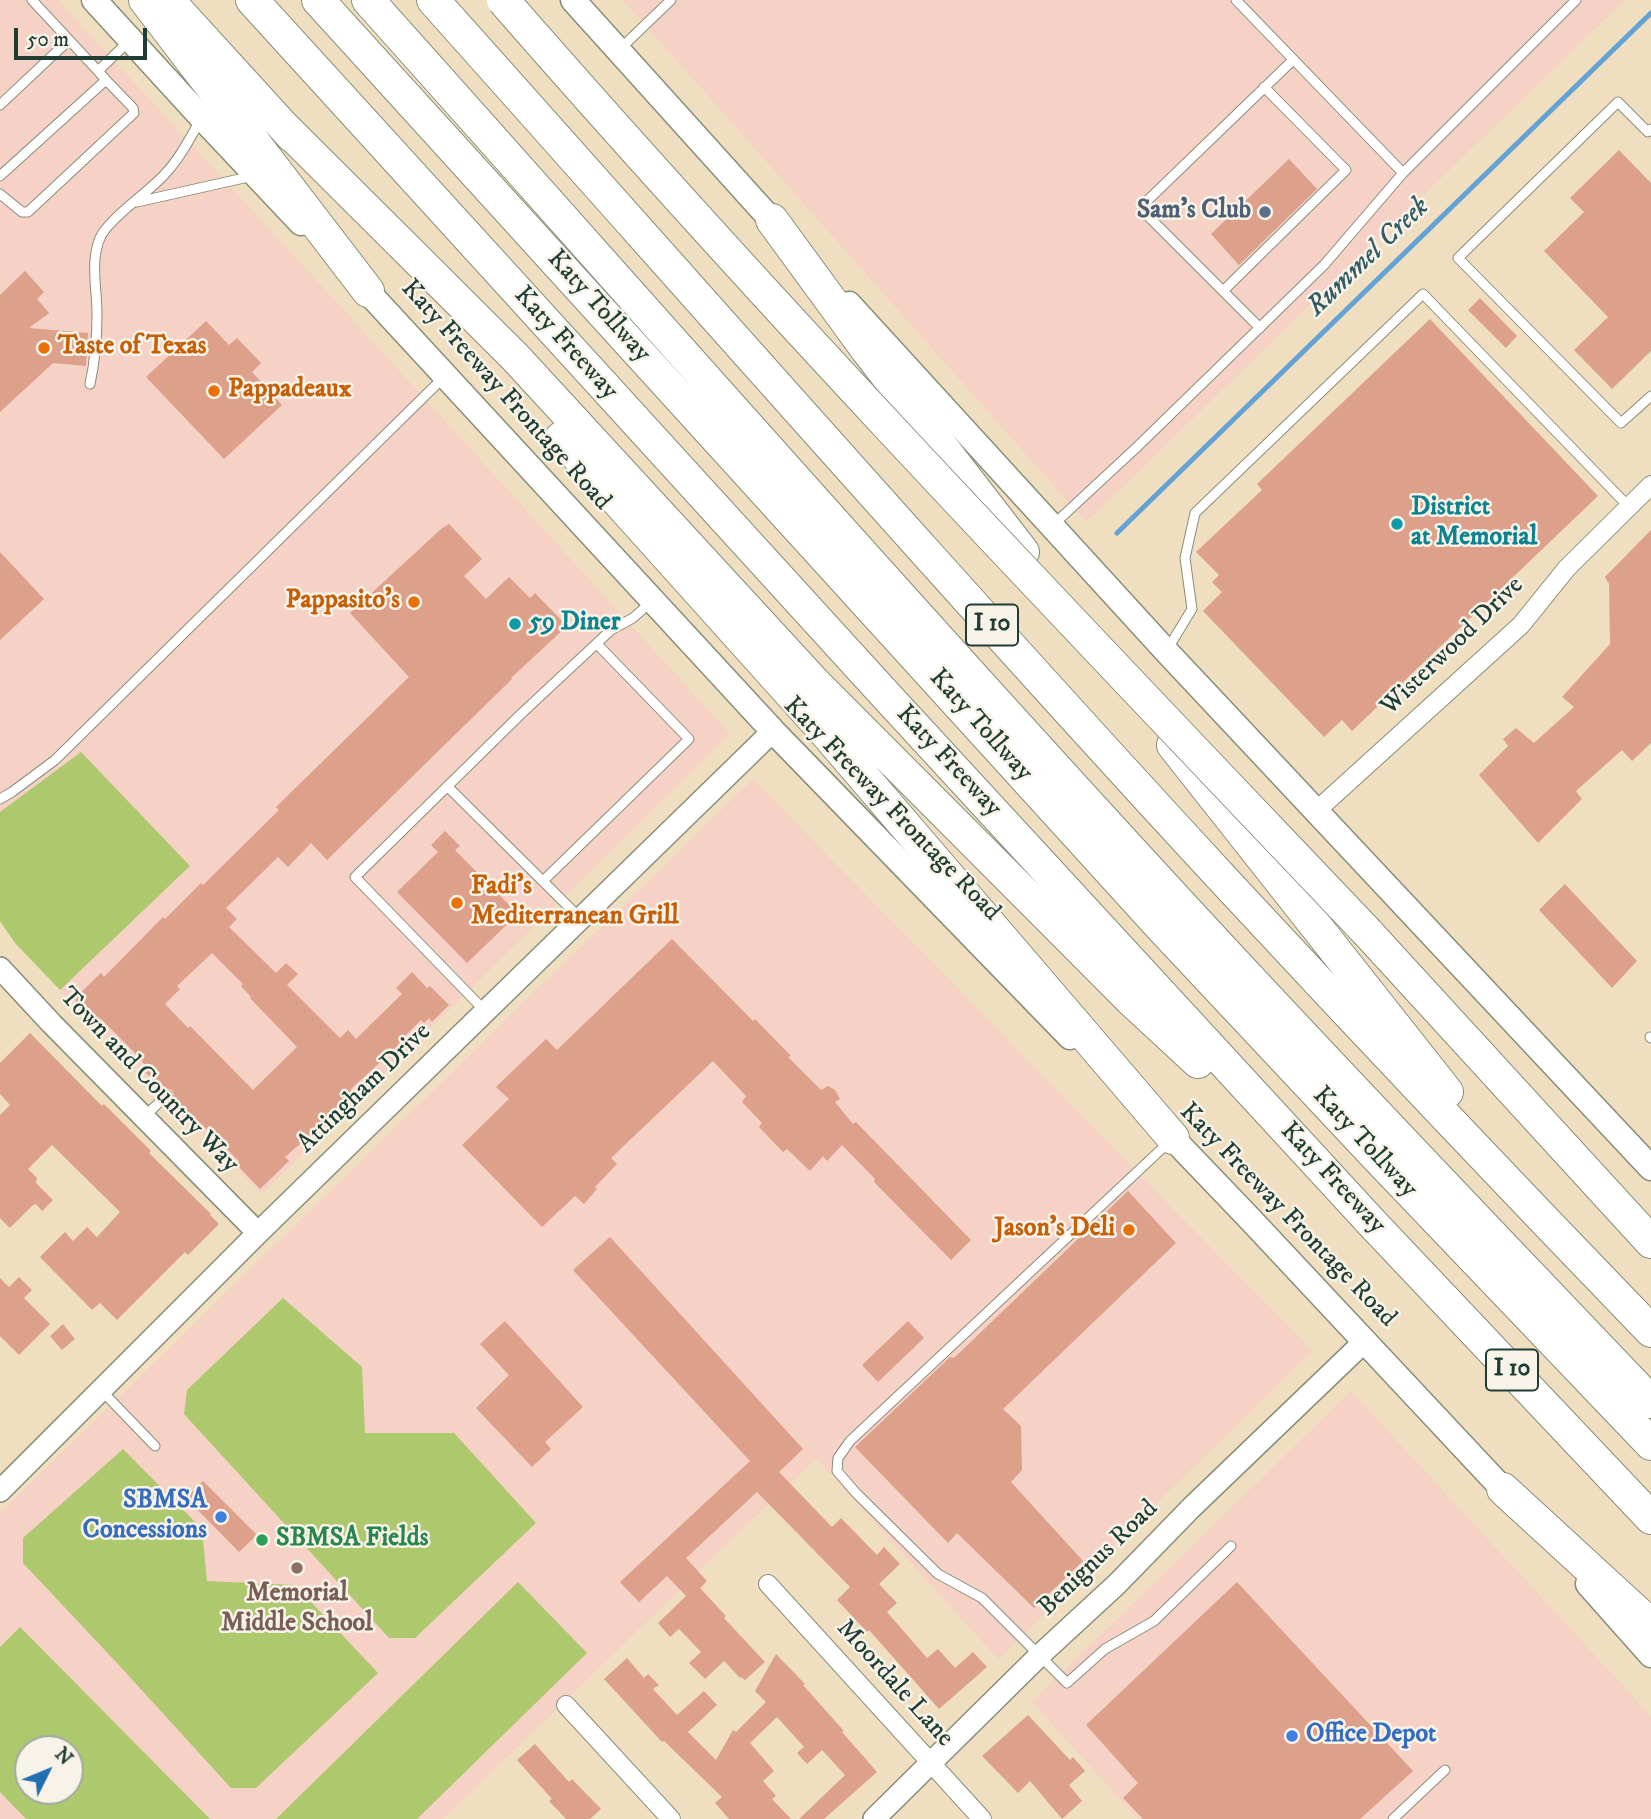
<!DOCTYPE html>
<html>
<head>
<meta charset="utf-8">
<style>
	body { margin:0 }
	#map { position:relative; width:1651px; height:1819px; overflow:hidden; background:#efdfc0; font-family:"IM FELL DW Pica",serif }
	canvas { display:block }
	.north { position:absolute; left:14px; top:1735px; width:70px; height:70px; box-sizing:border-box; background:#f7f3e8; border:2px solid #a1aaa0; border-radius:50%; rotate:47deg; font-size:19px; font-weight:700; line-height:28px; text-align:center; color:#1f3d34 }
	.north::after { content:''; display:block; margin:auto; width:24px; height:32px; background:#1f6fb2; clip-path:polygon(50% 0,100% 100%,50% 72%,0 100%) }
	.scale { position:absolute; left:14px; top:28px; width:133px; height:32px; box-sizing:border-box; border:4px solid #1f3d34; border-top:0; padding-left:9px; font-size:21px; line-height:24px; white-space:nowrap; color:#1f3d34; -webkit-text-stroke:5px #f7f3e8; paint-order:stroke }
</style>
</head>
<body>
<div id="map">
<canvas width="1651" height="1819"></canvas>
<div class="north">N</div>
<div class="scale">50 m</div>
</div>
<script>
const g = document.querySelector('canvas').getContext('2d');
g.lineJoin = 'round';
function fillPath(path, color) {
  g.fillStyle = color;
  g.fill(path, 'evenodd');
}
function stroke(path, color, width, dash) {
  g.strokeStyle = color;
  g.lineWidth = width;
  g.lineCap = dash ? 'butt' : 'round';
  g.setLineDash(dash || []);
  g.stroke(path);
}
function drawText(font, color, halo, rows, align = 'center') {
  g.font = font + ' "IM FELL DW Pica",serif';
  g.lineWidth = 5;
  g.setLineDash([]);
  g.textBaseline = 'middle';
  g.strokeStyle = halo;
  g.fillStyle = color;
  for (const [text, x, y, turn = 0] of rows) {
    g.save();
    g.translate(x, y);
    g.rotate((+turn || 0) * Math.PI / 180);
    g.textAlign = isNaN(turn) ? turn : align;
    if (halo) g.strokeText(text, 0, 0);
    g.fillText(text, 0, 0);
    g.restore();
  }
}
fillPath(new Path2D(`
	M0 0H58L343 309 730 734 262 1194 60 990 190 866 3 810 0 812Z
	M623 0H1625L1086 522Z
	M753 779 1312 1351 998 1659 816 1458 443 1819H0V1513ZM28 1749H70V1791H28Z
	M1351 1391 1651 1716V1819H1138L1032 1702Z`), '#f6d1c5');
fillPath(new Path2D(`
	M81 752 190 866 60 990 15 943 0 921V812Z
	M283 1298 362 1367 365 1433H454L536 1523 415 1638H389L184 1414 187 1390Z
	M123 1449 202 1529 207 1581 295 1585 378 1673 256 1788H231L117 1663 23 1563V1538Z
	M518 1582 587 1653 417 1819H276Z
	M20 1627 210 1819H26L0 1792V1647ZM28 1749H70V1791H28Z`), '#aec86e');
stroke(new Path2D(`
	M1117 533 1651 13`), '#63a2d5', 5);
fillPath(new Path2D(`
	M1619 150 1651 183V351L1612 389 1574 350 1608 317 1544 251 1584 212 1570 198Z
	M1289 159 1317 189 1239 265 1211 234Z
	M25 271 44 292 37 299 49 313 29 328 88 333 86 366 53 363 0 412V295Z
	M1480 298 1517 336 1506 348 1468 310Z
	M1430 319 1598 496 1352 731 1342 720 1324 737 1203 611 1222 592 1212 582 1219 575 1196 552 1262 490 1257 484Z
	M206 321 229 345 237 338 261 363 252 372 282 405 224 459 146 377Z
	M449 524 482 559 464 576 486 599 509 577 530 598 535 593 567 626 511 678 512 679 327 860 311 843 288 867 278 857 226 908 237 919 229 927 276 973 286 963 298 974 287 985 340 1038 348 1030 356 1039 402 994 396 988 412 972 427 988 430 986 449 1005 432 1022 429 1018 424 1023 421 1020 402 1039 403 1041 351 1089 352 1091 345 1097 347 1099 340 1105 342 1107 285 1157 289 1161 260 1189 236 1164 239 1161 191 1114 189 1116 172 1099 174 1094 172 1090 166 1088 163 1090 141 1068 145 1065 135 1053 100 1018 96 1021 74 999 101 973 104 977 163 917 165 919 201 883 203 885 279 810 276 807 409 677 350 613 441 529ZM212 953 243 984 241 986 251 997 250 998 297 1047 253 1090 190 1026 188 1028 165 1004 180 989 177 986Z
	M1651 530V743L1632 761 1622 750 1576 791 1582 799 1538 843 1479 775 1508 746 1503 739 1516 728 1534 743 1574 707 1562 697 1610 644 1609 584 1605 577Z
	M0 552 44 599 0 640Z
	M445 831 460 846 455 850 518 914 467 963 397 892 438 852 431 845Z
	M1565 884 1637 961 1612 988 1539 910Z
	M672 939 753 1021 755 1019 791 1056 788 1057 821 1090 828 1086 835 1090 840 1099 835 1102 853 1124 856 1122 971 1240 951 1260 874 1182 875 1179 842 1145 827 1161 823 1156 810 1171 787 1149 783 1152 759 1127 762 1123 742 1102 746 1096 713 1061 611 1158 617 1164 595 1187 597 1189 584 1204 575 1196 542 1227 462 1145 509 1099 496 1087 546 1039 557 1050Z
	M30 1033 102 1106 104 1104 151 1151 149 1153 211 1214 210 1215 219 1224 188 1255 185 1252 117 1320 100 1303 92 1310 40 1257 65 1232 73 1241 87 1227 97 1237 120 1212 52 1145 28 1169 37 1178 36 1183 53 1200 42 1211 36 1204 32 1206 10 1228 0 1218V1115L10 1105 0 1094V1063Z
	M1128 1191 1176 1243 1003 1409 1021 1426 1022 1470 1011 1482 1083 1561 1034 1608 957 1533 948 1543 855 1447 950 1357 954 1358Z
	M610 1237 803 1449 779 1472 832 1527 841 1518 877 1555 884 1547 900 1564 879 1584 897 1603 887 1612 927 1658 938 1649 955 1668 973 1652 987 1667 939 1709 869 1630 867 1632 837 1600 850 1587 757 1492 686 1558 707 1581 700 1588 726 1616 724 1618 765 1662 745 1680 741 1677 740 1678 724 1661 705 1679 689 1663 701 1652 679 1629 670 1637 658 1623 686 1596 667 1576 639 1602 620 1582 750 1461 573 1270Z
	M19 1277 32 1290 24 1298 50 1324 19 1355 0 1336V1278L9 1287Z
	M505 1321 583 1407 545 1442 551 1449 532 1467 476 1408 509 1375 480 1344Z
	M908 1321 924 1338 878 1382 862 1365Z
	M63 1324 75 1339 62 1350 50 1336Z
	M203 1481 257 1535 239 1552 186 1498Z
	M1237 1582 1413 1771 1360 1819H1143L1123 1798 1138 1783 1086 1725Z
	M776 1654 805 1684 803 1685 844 1731 842 1732 877 1772 824 1819H799L845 1775 822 1750 807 1764 797 1753 804 1747 777 1717 750 1743 774 1771 763 1781 776 1796 772 1799 791 1819H729L715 1803 722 1797 664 1741 662 1742 604 1679 627 1658 644 1678 648 1674 659 1685 653 1689 677 1715 704 1691 717 1705 688 1732 716 1760 733 1730 736 1732 766 1702 755 1691Z
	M1028 1715 1070 1760 1073 1757 1085 1771 1069 1785 1082 1801 1062 1819 1030 1781 1018 1793 982 1756Z
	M535 1744 569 1782 572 1779 601 1809 590 1819H566L549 1801 552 1799 517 1760Z`), '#dca08b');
const service = new Path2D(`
	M32 0 98 71
	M1236 0 1403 173
	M620 49 671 0
	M0 105 69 40
	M1651 129 1648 132 1618 102 1458 258 1621 423 1651 396
	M0 176 106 80 98 71 129 41
	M0 194 22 212H28L134 113 133 108 106 80
	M137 202 253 176
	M1223 291 1346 170 1264 87
	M1260 328 1148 216 1144 207 1148 200 1293 60
	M90 384C95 361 97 337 97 314 97 288 90 262 100 238 108 219 150 191 165 174 180 158 190 138 201 119
	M1053 525 1137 447 1324 265 1403 173 1576 0
	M1167 650 1192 609 1185 558 1195 513 1423 294 1629 507
	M448 787 581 919
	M0 799 12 792 55 760 445 376
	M543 881 689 739 597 644
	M485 1011 355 877 521 714 611 630 633 618 651 602
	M1650 1037 1651 1038
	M144 1117 167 1095
	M1169 1142 850 1441 838 1458 837 1471 856 1493 938 1574 982 1598 1067 1683 1105 1649 1154 1621 1231 1546
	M101 1390 155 1446
	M1393 1819 1445 1770`);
const minor = new Path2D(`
	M1315 812 1521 625 1567 568 1651 485
	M768 1584 982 1819
	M566 1705 671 1819`);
const tertiary = new Path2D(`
	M0 968 52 1024 258 1233
	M0 1491 258 1233 773 731
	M874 1819 1040 1655 1117 1584 1192 1507 1365 1341`);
const secondary = new Path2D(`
	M94 0 202 118 301 223
	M573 0 784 234
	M356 279 773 731 1070 1037
	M849 304 1166 651 1651 1168
	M1161 1126 1251 1220 1515 1502
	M1588 1584 1651 1655`);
const motorway = new Path2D(`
	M145 0 368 291
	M168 0 292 136
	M252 0 881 690 1372 1223 1651 1518
	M318 0 1161 927 1374 1154 1651 1444
	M368 0C640 304 909 610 1185 909 1338 1075 1495 1238 1651 1402
	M433 0C695 293 954 588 1221 877 1363 1030 1506 1181 1651 1331
	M277 120 515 357 815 683 1131 1000 1198 1062
	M772 220 867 350 1023 552
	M561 438 825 732 1173 1138
	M1173 745 1447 1092
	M1368 933 1651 1242
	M1503 1489 1651 1625`);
stroke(service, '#878e7a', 11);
stroke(minor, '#878e7a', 20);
stroke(tertiary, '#878e7a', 24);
stroke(secondary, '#878e7a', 27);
stroke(motorway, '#878e7a', 34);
stroke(service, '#fff', 9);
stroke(minor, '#fff', 18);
stroke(tertiary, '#fff', 21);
stroke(secondary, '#fff', 24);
stroke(motorway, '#fff', 32);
const motorwayBridge = new Path2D(`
	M503 0C782 320 1076 626 1368 933`);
stroke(motorwayBridge, '#878e7a', 34, []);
stroke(motorwayBridge, '#fff', 32);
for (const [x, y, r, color] of [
	[1265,212,7,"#5c6f8a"],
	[44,348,7,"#e8710a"],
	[214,391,7,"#e8710a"],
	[1397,524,7,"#0f9aa8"],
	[414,602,7,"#e8710a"],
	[515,624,7,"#0f9aa8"],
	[457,903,7,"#e8710a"],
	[1129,1230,7,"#e8710a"],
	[221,1517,7,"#3f7fe0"],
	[262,1540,7,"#2e9e5b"],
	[297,1568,7,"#8d6e63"],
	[1292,1736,7,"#3f7fe0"]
]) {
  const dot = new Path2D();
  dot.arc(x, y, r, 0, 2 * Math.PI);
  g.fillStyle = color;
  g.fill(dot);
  stroke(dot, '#f7f3e8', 2.5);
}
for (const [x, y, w] of [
	[992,625,52],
	[1512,1370,52]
]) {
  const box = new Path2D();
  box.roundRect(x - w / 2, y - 20.5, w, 41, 5);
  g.fillStyle = '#f7f3e8';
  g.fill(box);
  stroke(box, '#1f3d34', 2);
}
drawText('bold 24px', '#1f3d34', null, [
	["I 10",992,625],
	["I 10",1512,1370]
]);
drawText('bold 26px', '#4e5e75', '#f7f3e8', [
	["Sam's Club",1251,212]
], 'right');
drawText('26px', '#1f3d34', '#f7f3e8', [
	["Katy Tollway",598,307,48],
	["Katy Freeway",565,344,48],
	["Katy Freeway Frontage Road",505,396,48],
	["Wisterwood Drive",1453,647,-44],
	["Katy Tollway",980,726,48],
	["Katy Freeway",948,762,47],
	["Katy Freeway Frontage Road",891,810,46],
	["Town and Country Way",148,1081,46],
	["Attingham Drive",365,1089,-44],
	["Katy Tollway",1364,1143,47],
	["Katy Freeway",1332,1179,47],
	["Katy Freeway Frontage Road",1287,1216,46],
	["Benignus Road",1099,1559,-44],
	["Moordale Lane",894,1684,48]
]);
drawText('bold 26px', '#c56008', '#f7f3e8', [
	["Taste of Texas",58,348],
	["Pappadeaux",228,391],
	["Pappasito's",400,602,"right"],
	["Fadi's",471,888],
	["Mediterranean Grill",471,918],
	["Jason's Deli",1115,1230,"right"]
], 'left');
drawText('bold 26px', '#0d838f', '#f7f3e8', [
	["District",1411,509],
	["at Memorial",1411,539],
	["59 Diner",529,624]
], 'left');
drawText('bold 26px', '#366cbe', '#f7f3e8', [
	["SBMSA",207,1502],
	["Concessions",207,1532],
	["Office Depot",1306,1736,"left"]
], 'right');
drawText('bold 26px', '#27864d', '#f7f3e8', [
	["SBMSA Fields",276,1540]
], 'left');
drawText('bold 26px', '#785e54', '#f7f3e8', [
	["Memorial",297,1595],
	["Middle School",297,1625]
]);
drawText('italic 28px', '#335b64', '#f7f3e8', [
	["Rummel Creek",1369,258,-44]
]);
</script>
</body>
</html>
